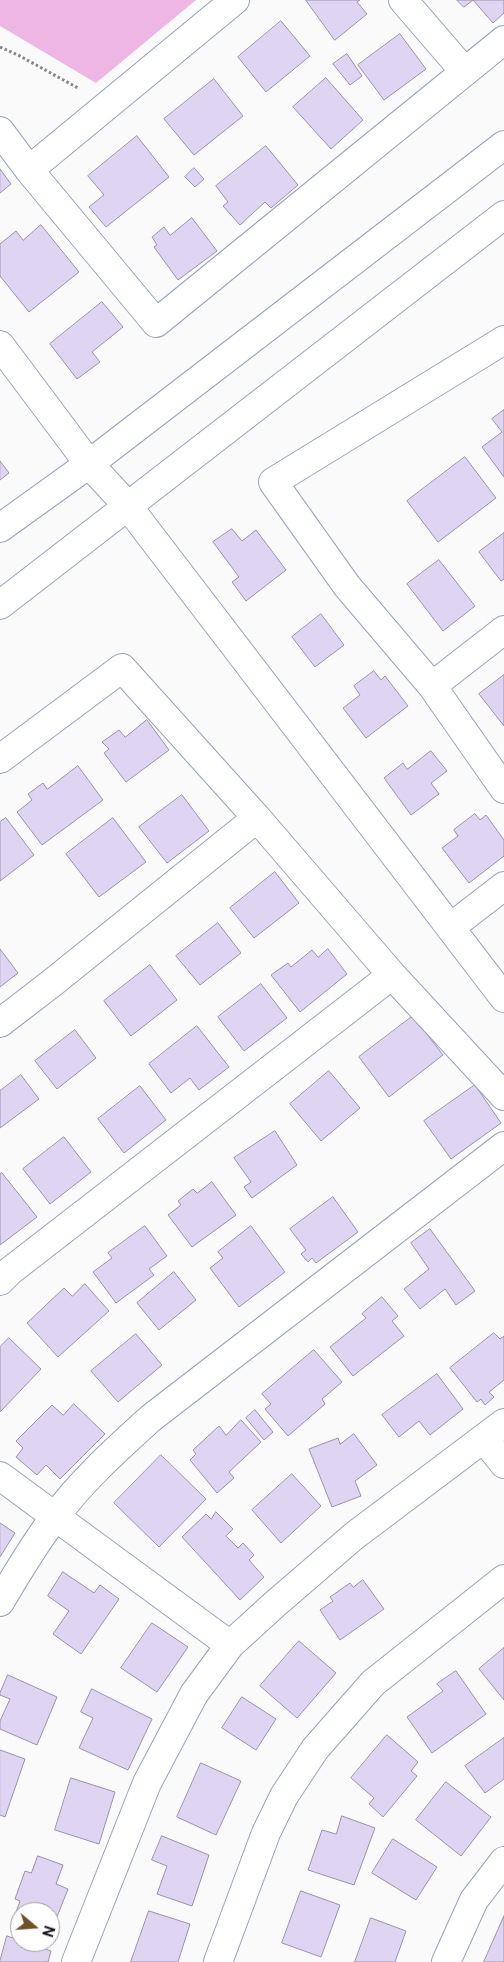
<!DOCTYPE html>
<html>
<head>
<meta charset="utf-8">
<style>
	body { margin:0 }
	#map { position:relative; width:504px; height:1962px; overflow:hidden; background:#fafafa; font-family:"Public Sans",sans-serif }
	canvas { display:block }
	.north { position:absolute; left:10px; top:1902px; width:50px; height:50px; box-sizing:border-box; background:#fff; border:1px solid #9e9fa3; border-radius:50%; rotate:108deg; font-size:14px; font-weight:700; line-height:20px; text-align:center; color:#0c1019 }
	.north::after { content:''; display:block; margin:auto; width:18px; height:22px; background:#715027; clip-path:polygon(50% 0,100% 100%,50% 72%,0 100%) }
</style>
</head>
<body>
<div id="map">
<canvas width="504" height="1962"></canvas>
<div class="north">N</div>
</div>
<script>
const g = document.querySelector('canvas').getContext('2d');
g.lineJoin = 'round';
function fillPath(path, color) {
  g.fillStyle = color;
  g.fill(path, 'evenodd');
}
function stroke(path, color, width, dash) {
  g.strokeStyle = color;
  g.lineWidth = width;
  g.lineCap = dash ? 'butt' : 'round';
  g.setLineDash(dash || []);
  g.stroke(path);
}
fillPath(new Path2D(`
	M0 0H196L96 83 0 26Z`), '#eeb6e3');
const building = new Path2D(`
	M306 0H360L357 2 367 14 335 40Z
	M457 0H504V13L493 23 473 0 464 7Z
	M281 21 310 56 266 92 238 57Z
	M400 34 426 69 384 100 358 65Z
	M347 54 362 76 350 85 333 64Z
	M326 78 363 120 331 149 293 107Z
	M214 79 243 116 194 155 164 119Z
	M137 136 169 177 106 227 89 207 104 195 88 176Z
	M266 146 298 185 271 208 265 202 240 225 223 206 228 202 216 186Z
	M194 168 204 179 195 187 185 177Z
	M0 169 11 184 0 193Z
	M192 218 217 251 178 280 154 247 157 245 152 237 164 227 170 235Z
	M41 225 79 272 29 312 0 276V244L16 231 23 240Z
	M102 302 123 327 92 352 100 362 77 379 50 344Z
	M504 410V477L482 447 502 432 492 419Z
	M465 457 496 498 438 542 407 501Z
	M0 461 9 473 0 480Z
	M232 529 242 541 256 530 286 570 246 601 232 582 239 577 213 542Z
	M504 533V579L501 581 479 552Z
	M439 560 475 606 443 631 407 584Z
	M321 614 344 645 315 667 292 637Z
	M374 671 381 680 385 676 408 706 366 738 343 708 360 695 354 686Z
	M504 675V726L479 694Z
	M147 720 169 750 126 782 104 753 109 749 102 742 119 730 125 737Z
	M431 751 447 771 431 783 439 794 411 815 384 778 403 763 407 769Z
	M78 766 103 800 42 845 17 812 32 800 28 794 43 783 47 789Z
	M182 795 209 831 167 863 139 827Z
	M475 814 480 820 486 815 504 840V856L469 883 442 848 458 836 454 830Z
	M6 818 34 855 0 881V822Z
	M113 818 146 862 99 897 66 854Z
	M275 872 299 903 254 938 230 908Z
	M218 923 241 953 200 985 176 956Z
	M0 949 18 973 0 987Z
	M328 949 347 974 300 1012 271 975 288 963 291 967 312 950 318 957Z
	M150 965 177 1000 131 1036 104 1001Z
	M261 984 287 1018 244 1051 218 1017Z
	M413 1016 443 1055 389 1097 359 1057Z
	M197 1026 229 1067 199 1090 190 1078 171 1093 149 1064Z
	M75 1030 96 1058 57 1089 35 1061Z
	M329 1071 360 1108 321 1141 290 1104Z
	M21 1075 39 1099 0 1128V1091Z
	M475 1085 501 1123 451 1159 424 1121Z
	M140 1086 166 1120 124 1153 98 1119Z
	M275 1131 297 1165 252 1198 244 1187 251 1182 234 1158Z
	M64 1137 91 1172 50 1204 23 1169Z
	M2 1173 37 1217 0 1245V1174Z
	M212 1182 236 1215 192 1247 168 1215 181 1205 178 1201 193 1189 197 1193Z
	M333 1197 358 1232 316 1263 312 1258 308 1262 301 1254 306 1250 290 1229Z
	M145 1226 167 1256 149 1269 154 1275 116 1303 93 1272 112 1258 108 1253Z
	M251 1226 285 1272 239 1307 210 1268 223 1258 218 1252Z
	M430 1229 475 1291 456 1305 445 1289 420 1309 404 1289 429 1269 411 1243Z
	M174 1272 196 1300 159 1330 137 1303Z
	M85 1284 109 1311 58 1357 27 1323 64 1288 72 1296Z
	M382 1297 398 1316 392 1321 404 1336 353 1376 330 1347 366 1318 362 1314Z
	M494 1333 500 1339 504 1336V1380L489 1392 494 1397 485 1405 481 1399 477 1402 450 1368Z
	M136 1334 162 1365 118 1402 91 1371Z
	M9 1338 41 1369 0 1412V1347Z
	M314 1350 342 1382 322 1399 325 1404 288 1436 265 1409 271 1404 262 1394Z
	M437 1374 463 1409 430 1435 419 1421 399 1437 382 1415Z
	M74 1404 105 1434 60 1479 46 1465 37 1475 16 1457 23 1448 16 1441 52 1405 63 1415Z
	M255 1410 273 1432 264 1440 246 1418Z
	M241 1420 261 1442 229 1472 234 1478 217 1493 190 1460 196 1454 193 1450 219 1426 226 1435Z
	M354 1434 377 1465 355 1481 361 1496 332 1507 309 1449 338 1438 340 1444Z
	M161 1455 206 1499 159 1547 114 1503Z
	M292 1474 321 1506 281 1543 252 1510Z
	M216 1512 233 1529 226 1536 238 1548 243 1543 254 1555 249 1560 264 1577 240 1600 182 1537 206 1514 211 1519Z
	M0 1523 15 1533 0 1557Z
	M63 1572 94 1593 100 1585 119 1599 81 1654 53 1634 69 1611 48 1596Z
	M363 1580 384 1609 340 1640 320 1610 333 1601 330 1597 350 1583 353 1587Z
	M152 1623 188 1647 157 1692 121 1668Z
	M299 1641 336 1673 297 1718 260 1686Z
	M504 1648V1700L479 1669Z
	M456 1671 486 1714 432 1753 407 1717 443 1691 437 1684Z
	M8 1675 57 1697 37 1745 0 1729V1721L10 1699 0 1695V1693Z
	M92 1689 152 1719 128 1770 79 1748 93 1718 81 1712Z
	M242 1697 276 1719 256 1750 222 1728Z
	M387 1735 418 1762 411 1771 417 1776 383 1817 369 1804 374 1798 351 1778Z
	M504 1738V1779L485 1793 465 1766Z
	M0 1750 25 1759 5 1817 0 1815Z
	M201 1763 241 1781 216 1835 177 1817Z
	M71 1778 115 1792 99 1844 55 1830Z
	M446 1782 491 1817 461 1856 416 1820Z
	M342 1816 375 1828 354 1885 308 1870 322 1830 336 1834Z
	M162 1836 209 1855 192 1906 157 1894 167 1866 152 1860Z
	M393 1839 437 1867 416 1900 372 1873Z
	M38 1856 63 1865 56 1884 68 1889 51 1932 50 1912H20V1920L14 1918 20 1901 15 1899 25 1871 31 1873Z
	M301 1891 340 1905 321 1957 282 1943Z
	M149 1911 190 1924 178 1962H131Z
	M504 1916V1962H484Z
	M371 1918 406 1931 395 1962H355Z
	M7 1936 51 1951 48 1962H0Z`);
fillPath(building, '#ded5f2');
stroke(building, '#9b91ad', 1);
const minor = new Path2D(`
	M403 0 465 72
	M0 131 29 170 156 323 504 40
	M29 170 235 0
	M504 340 273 482 347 586 432 686 504 789
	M0 345 89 464 127 505 504 998
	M0 528 89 464 504 145
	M0 605 504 215
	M432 686 504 630
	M0 759 122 668 257 818 52 983 0 1023
	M451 927 504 886
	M392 975 504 1096
	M0 1281 10 1271 392 975 257 818
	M484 1439 504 1464
	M0 1476 230 1645
	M0 1602C17 1573 34 1545 54 1518 82 1480 117 1449 151 1418L504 1146
	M76 1962 147 1783 194 1694 230 1645 275 1604 354 1536 504 1423
	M218 1962 266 1833 284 1796 315 1749 373 1683 504 1579
	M446 1962 474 1900 504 1861`);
stroke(minor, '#98a3bd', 30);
stroke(new Path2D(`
	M0 47 18 55 78 88`), '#84868b', 3, [2.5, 2.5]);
stroke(minor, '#fff', 28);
</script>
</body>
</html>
